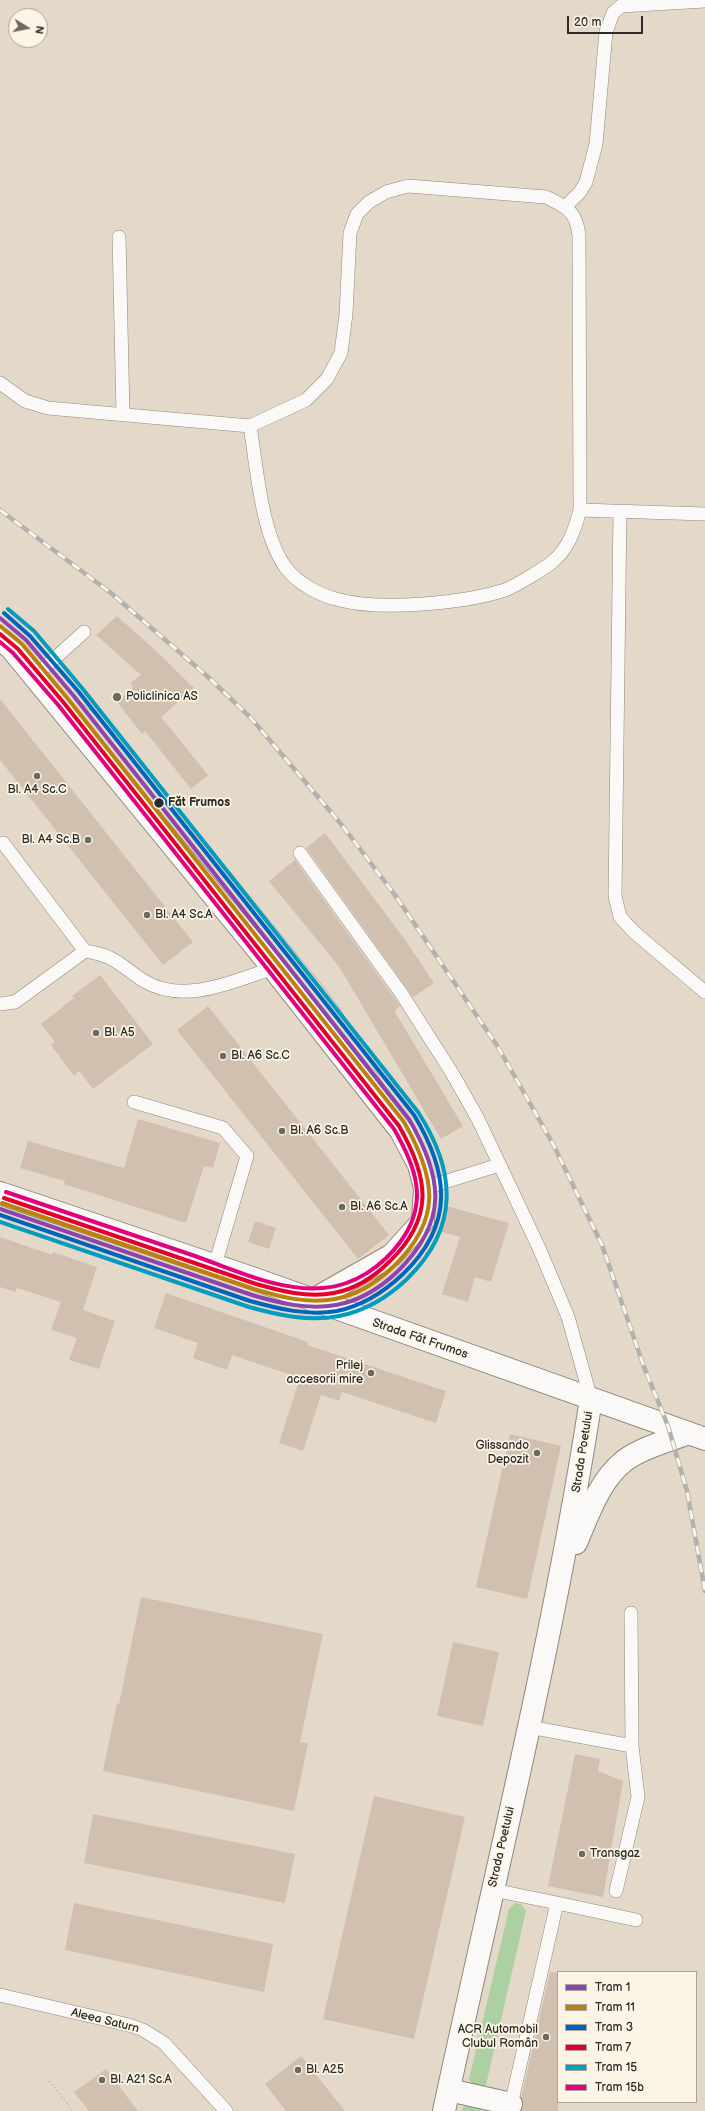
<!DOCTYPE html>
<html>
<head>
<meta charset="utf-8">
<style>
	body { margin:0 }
	#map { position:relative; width:705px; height:2111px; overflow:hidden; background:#e4d8c8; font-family:"Balsamiq Sans",sans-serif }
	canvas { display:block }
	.legend { position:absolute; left:557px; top:1971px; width:140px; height:132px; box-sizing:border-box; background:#fcf5e5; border:1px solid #a8a49b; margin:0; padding:5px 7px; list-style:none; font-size:12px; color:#2b2b2b }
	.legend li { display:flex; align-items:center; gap:8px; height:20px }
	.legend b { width:20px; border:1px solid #a8a49b }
	.north { position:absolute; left:8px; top:8px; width:40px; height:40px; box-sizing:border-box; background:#fcf5e5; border:1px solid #a8a49b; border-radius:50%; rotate:100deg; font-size:11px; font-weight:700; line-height:16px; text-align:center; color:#2b2b2b }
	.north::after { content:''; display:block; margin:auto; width:14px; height:18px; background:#6c6862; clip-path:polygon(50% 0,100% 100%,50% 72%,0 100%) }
	.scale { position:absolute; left:567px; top:16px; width:76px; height:18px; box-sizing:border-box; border:2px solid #2b2b2b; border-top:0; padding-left:5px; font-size:12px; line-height:14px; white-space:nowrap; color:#2b2b2b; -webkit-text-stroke:3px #fcf5e5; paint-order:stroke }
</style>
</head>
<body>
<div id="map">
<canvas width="705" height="2111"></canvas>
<ul class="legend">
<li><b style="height:5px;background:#8e44ad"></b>Tram 1</li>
<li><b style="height:5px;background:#ba810d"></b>Tram 11</li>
<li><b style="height:5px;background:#0065bd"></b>Tram 3</li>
<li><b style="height:5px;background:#e4002b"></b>Tram 7</li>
<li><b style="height:5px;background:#049cbe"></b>Tram 15</li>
<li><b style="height:5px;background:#e5007d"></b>Tram 15b</li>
</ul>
<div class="north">N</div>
<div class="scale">20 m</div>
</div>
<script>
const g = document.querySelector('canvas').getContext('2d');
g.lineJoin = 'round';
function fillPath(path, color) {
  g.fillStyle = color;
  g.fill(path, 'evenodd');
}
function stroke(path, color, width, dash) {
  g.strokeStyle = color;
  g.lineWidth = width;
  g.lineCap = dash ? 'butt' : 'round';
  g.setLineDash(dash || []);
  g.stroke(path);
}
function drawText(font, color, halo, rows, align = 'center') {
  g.font = font + ' "Balsamiq Sans",sans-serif';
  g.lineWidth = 3.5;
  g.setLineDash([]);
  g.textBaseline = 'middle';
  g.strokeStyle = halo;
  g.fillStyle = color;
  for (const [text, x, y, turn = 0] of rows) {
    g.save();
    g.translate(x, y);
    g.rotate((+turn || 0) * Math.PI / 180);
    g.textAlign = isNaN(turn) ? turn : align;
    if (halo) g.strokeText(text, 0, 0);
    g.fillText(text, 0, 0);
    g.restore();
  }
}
fillPath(new Path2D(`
	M515 1903 521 1904 526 1911 486 2085 480 2089 473 2087 469 2079 509 1909Z
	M470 2105 482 2108 481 2111H461L463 2107Z`), '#add0a3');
fillPath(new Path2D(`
	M117 616 153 648 194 688 161 717 208 775 191 789 145 731 142 734 117 702 133 687 130 683 141 675 96 635Z
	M0 699 193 942 163 965 0 760Z
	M325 833 406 941 434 983 413 997 307 849V847Z
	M295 860 400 1006 395 1010V1012L463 1126 441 1139 340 968 269 881Z
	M100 975 153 1044 93 1089 79 1071 74 1076 51 1045 55 1042 41 1024 74 998 72 996Z
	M208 1006 389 1235 358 1259 177 1030Z
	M138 1119 220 1143 213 1168 204 1166 186 1223 64 1184 65 1181 20 1168 28 1141 124 1168Z
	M446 1206 509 1223 491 1282 475 1277 468 1302 442 1294 460 1237 439 1231Z
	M255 1221 276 1228 269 1249 248 1242Z
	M0 1237 52 1255 53 1252 97 1267 83 1310 115 1321 99 1369 69 1360 77 1338 51 1330 61 1302 17 1288 15 1292 0 1287Z
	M166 1293 308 1342 307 1345 446 1391 436 1423 342 1392 339 1401 321 1395 303 1451 279 1443 300 1378 232 1355 227 1370 193 1358 198 1343 154 1328Z
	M510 1434 561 1446 527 1599 476 1587Z
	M141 1597 323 1634 300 1742 308 1743 294 1811 103 1771 117 1703 119 1704Z
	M453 1642 499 1652 483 1726 437 1716Z
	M575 1754 600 1759 598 1771 623 1781 603 1897 548 1886Z
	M374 1796 465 1817 414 2039 323 2019Z
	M93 1814 295 1854 285 1903 84 1863Z
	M74 1903 273 1944 264 1992 65 1950Z
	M550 1972 558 1973V2111H521L523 2106 521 2098Z
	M301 2056 345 2111H286L265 2084Z
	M106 2069 138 2111H89L74 2092Z`), '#d1c0af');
const lane = new Path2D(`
	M566 206 580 192 586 182 596 144 606 32 613 13 621 6 705 1
	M119 237 123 414
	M0 383 25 401 48 408 250 426 306 400 327 379 341 353 346 314 350 233 357 214 369 202 386 192 408 186 546 197C567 207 576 211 579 235L580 510C575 529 568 550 552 562 544 569 515 586 505 590 465 603 381 611 340 600 321 596 298 584 286 568 261 534 257 468 250 426
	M580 510 705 514
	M620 511 615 896 620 917 635 933 705 992
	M34 677 84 632
	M3 843 85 951
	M300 853 401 993 452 1073 478 1119 539 1248 568 1317 591 1399
	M0 1004 15 1002 85 951C117 956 119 965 144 981 184 1005 234 981 273 968
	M134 1102 223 1128 247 1156 215 1265
	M425 1188 499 1165
	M631 1613 632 1746
	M529 1727 632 1746 638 1797 616 1891
	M493 1890 557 1903
	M0 1995 129 2025 143 2030 164 2043 226 2111
	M510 2109 557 1903 636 1920`);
const street = new Path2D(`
	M0 639 11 648 273 968 401 1131 419 1165 425 1188 423 1221 392 1255 313 1300
	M449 2090 511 2104`);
const secondary = new Path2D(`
	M0 1193 249 1277 705 1439
	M576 1543C588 1515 599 1481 624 1461 643 1447 668 1441 689 1433
	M444 2111C495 1874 554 1639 591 1399`);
stroke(lane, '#8d877f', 14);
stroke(street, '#8d877f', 24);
stroke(secondary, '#8d877f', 24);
stroke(new Path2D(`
	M49 2081 73 2111`), '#bcbab7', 2.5, [1, 3]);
stroke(lane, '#fbf9f7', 13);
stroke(street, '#fbf9f7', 22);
stroke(secondary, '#fbf9f7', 22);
stroke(new Path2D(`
	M73 695 124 741 325 989 340 1009 390 1096`), '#b3b1ae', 1);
const rail = new Path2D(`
	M0 510 111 593 207 676 250 717 341 824 395 895 498 1047 553 1144 602 1245 644 1367 668 1426 687 1491 705 1591`);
stroke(rail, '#b3b1ae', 4.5);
stroke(rail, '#fcf5e5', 3, [9]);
stroke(new Path2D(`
	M0 618 26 640 73 695 409 1119C443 1178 449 1221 397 1272 380 1288 359 1301 336 1305 307 1310 279 1303 252 1295L0 1209`), '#8e44ad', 4);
stroke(new Path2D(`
	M0 626 22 644 68 699 404 1122C436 1178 443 1219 393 1267 377 1282 357 1295 335 1299 307 1304 280 1297 254 1289L2 1203`), '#ba810d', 4);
stroke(new Path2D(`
	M0 1215 250 1301C279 1309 307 1316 337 1311 362 1306 384 1292 403 1274 455 1224 449 1173 414 1115L78 691 30 636 4 613`), '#0065bd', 4);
stroke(new Path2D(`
	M0 634 18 649 64 703 399 1126C429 1178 435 1218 389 1262 374 1277 355 1289 334 1293 307 1298 281 1291 256 1284L4 1198`), '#e4002b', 4);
stroke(new Path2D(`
	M0 1222 249 1307C278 1315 308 1322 339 1316 365 1311 388 1297 407 1279 460 1227 456 1171 418 1112L82 688 34 631 8 609`), '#049cbe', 4);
stroke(new Path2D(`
	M0 642 13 653 59 706 394 1129C416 1167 429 1202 401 1241 383 1266 354 1286 323 1288 279 1292 233 1269 192 1255 130 1234 68 1213 6 1192`), '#e5007d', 4);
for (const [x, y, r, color] of [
	[117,697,5,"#6c6862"],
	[37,776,4,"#6c6862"],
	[159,803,5.5,"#2b2b2b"],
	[88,840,4,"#6c6862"],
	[147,915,4,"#6c6862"],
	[96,1033,4,"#6c6862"],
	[223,1056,4,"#6c6862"],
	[282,1131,4,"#6c6862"],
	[342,1207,4,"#6c6862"],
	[371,1373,4,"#6c6862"],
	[537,1453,4,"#6c6862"],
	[582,1854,4,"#6c6862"],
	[546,2037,4,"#6c6862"],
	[298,2070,4,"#6c6862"],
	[102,2080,4,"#6c6862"]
]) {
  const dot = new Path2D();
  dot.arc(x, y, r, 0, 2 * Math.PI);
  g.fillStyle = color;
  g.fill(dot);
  stroke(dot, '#fcf5e5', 1.5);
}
drawText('12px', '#2b2b2b', '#fcf5e5', [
	["Policlinica AS",126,697],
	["Bl. A4 Sc.C",37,790,"center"],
	["Bl. A4 Sc.B",80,840,"right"],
	["Bl. A4 Sc.A",155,915],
	["Bl. A5",104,1033],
	["Bl. A6 Sc.C",231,1056],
	["Bl. A6 Sc.B",290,1131],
	["Bl. A6 Sc.A",350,1207],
	["Prilej",363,1366,"right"],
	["accesorii mire",363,1380,"right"],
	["Glissando",529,1446,"right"],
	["Depozit",529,1460,"right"],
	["Transgaz",590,1854],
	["ACR Automobil",538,2030,"right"],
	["Clubul Român",538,2044,"right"],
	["Bl. A25",306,2070],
	["Bl. A21 Sc.A",110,2080]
], 'left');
drawText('bold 12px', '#2b2b2b', '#fcf5e5', [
	["Făt Frumos",168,803]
], 'left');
drawText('12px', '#2b2b2b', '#fcf5e5', [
	["Strada Făt Frumos",420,1339,19],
	["Strada Poetului",583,1452,-81],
	["Strada Poetului",502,1847,-77],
	["Aleea Saturn",105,2021,14]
]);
</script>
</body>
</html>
